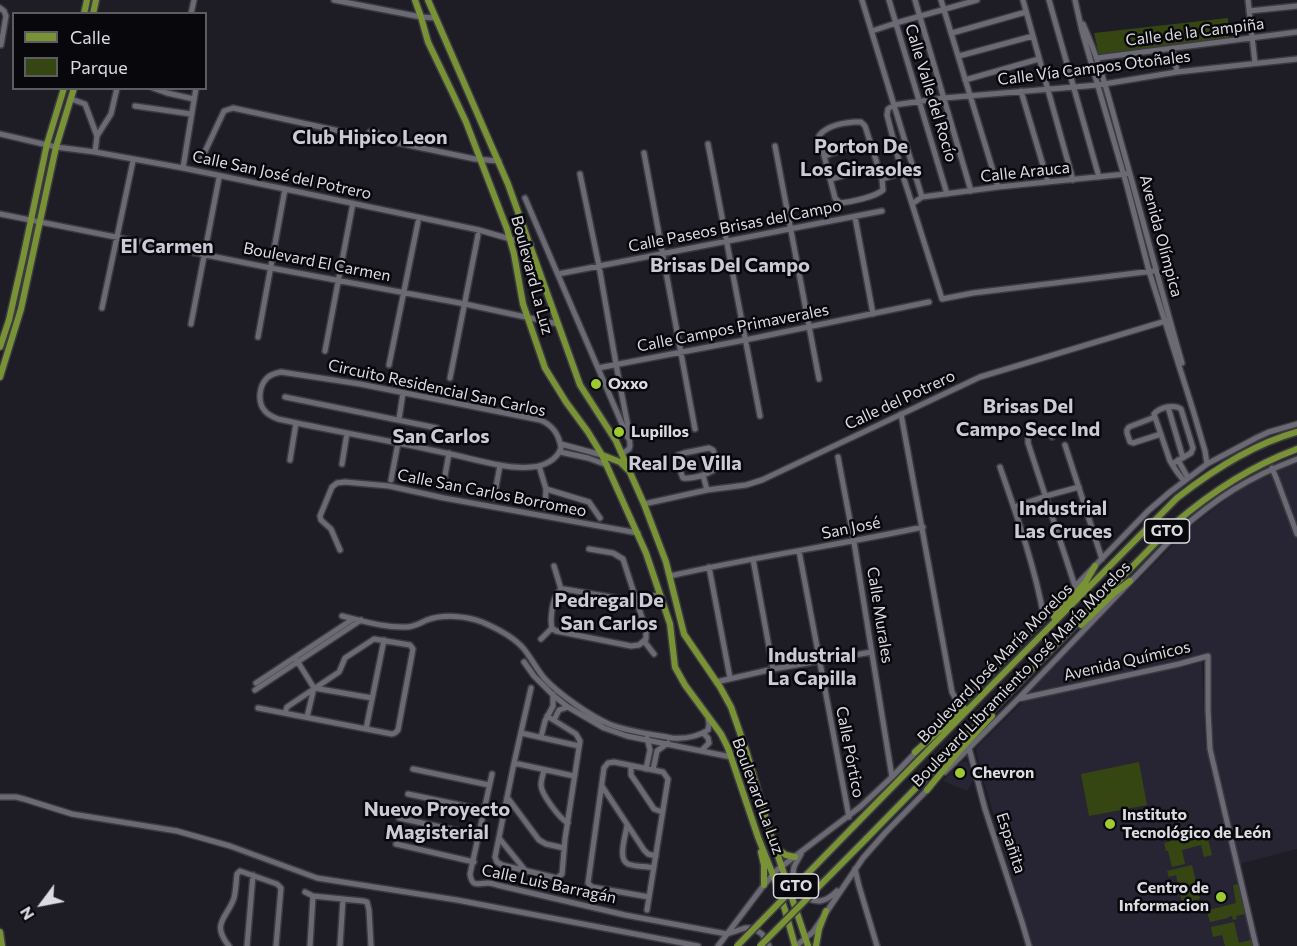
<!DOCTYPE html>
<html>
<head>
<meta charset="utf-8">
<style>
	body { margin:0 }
	#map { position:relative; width:1297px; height:946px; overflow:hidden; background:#1e1d26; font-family:Commissioner,sans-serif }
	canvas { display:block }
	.legend { position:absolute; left:12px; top:12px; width:195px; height:78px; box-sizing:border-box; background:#08080c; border:2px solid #5d5c61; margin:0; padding:8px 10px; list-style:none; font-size:18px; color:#dcdbe1 }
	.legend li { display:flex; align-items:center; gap:12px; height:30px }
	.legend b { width:30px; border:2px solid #5d5c61 }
	.north { position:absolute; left:12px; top:874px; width:60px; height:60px; -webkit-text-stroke:4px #08080c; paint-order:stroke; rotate:238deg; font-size:16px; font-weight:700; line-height:24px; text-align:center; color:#dcdbe1 }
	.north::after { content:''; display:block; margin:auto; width:21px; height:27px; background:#dcdbe1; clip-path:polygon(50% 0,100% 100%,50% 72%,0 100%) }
</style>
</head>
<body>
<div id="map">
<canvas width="1297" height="946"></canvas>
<ul class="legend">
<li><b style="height:8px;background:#799236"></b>Calle</li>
<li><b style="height:16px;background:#364613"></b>Parque</li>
</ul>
<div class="north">N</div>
</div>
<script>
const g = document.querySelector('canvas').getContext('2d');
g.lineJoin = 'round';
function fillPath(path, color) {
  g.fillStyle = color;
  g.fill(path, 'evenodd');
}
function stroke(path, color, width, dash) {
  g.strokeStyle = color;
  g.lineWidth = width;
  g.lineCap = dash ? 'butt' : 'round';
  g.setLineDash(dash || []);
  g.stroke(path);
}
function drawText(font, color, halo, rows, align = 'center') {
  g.font = font + ' Commissioner,sans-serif';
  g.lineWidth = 5;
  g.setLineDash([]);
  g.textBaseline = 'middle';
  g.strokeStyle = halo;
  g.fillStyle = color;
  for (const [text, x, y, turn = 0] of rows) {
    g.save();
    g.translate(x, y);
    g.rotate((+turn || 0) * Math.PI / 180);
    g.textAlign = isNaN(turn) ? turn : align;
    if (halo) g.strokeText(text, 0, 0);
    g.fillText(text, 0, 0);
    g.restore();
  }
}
fillPath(new Path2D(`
	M1297 461V849L1239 864 1210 744V653L1026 693 1193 525 1263 472Z
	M1202 661 1205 744 1253 946H1032L979 765 976 748 1024 701Z
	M962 762H967L974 779 967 791 943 781Z`), '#272533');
fillPath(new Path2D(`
	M1228 18 1229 39 1099 55 1094 33Z
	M1139 762 1147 805 1089 816 1081 774Z
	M1206 831 1212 855 1204 857 1201 845 1182 850 1185 864 1172 867 1168 851H1166L1164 843 1179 839V837Z
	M1192 865 1200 899 1174 905V904L1182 902 1176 875 1169 877 1167 871Z
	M1238 884 1245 914 1236 916 1237 919 1233 920 1232 916 1228 917V918L1210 922 1206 907H1208L1209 910 1236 903 1233 885Z
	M1234 922 1239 943 1251 940 1253 946H1225L1222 935 1213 937 1211 927Z`), '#364613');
const minor = new Path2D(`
	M334 0 421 17 436 18
	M862 0 922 197
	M889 0 947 194
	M915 0 971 191
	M941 0 998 187
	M1023 0 1073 180
	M1049 0 1099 177
	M1075 0 1082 31 1127 186 1149 271 1193 410 1205 451 1207 464
	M1248 0 1255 63
	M0 8 4 11 6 16 1 45
	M1249 11 1297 6
	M191 14 194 0
	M1083 24C1100 62 1110 102 1121 142 1142 216 1161 290 1182 363
	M872 31 896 23 977 0
	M952 33 1026 12
	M1173 48 1177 72
	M959 56 1033 36
	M1097 58 1297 32
	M965 80 1039 59
	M153 88 167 93 194 99
	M1021 91 1048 182
	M71 99 85 104 97 136
	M135 106 191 114
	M854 122H861L865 126 882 179 883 190C875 197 851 202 840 203L835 198 819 136C826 126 842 123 854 122Z
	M367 137a6 6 0 1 1 12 0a6 6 0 1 1-12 0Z
	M0 134 56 147 95 152 183 168 285 189 479 230 531 245
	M379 139 475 159 499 161
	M708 144 760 416
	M775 146 819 379
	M95 152 97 136 111 114 117 88
	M644 153 695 429
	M825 156 844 149 871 144
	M201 160 224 111 233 108 367 137
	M183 168 196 88
	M580 174 599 266 616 364 629 432 630 446 629 449 623 453
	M831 179 877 167
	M882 179 902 173
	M922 197 912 204 942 299 973 293 1153 271
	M922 197 998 187 1126 174
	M525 198 628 438
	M912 204 902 173 887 115 888 109 894 105 944 98 1098 85 1177 72 1297 59
	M0 214 271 268 465 304 558 324
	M855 217 873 314
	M558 274 882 211
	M102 308 133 161
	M191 324 219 178
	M258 337 285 189
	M325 351 353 203
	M389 365 418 222
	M598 368 745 340 929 302
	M281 372 360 384 540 420C553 425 559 434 561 448 557 460 544 466 532 467 505 470 468 457 441 452 387 440 332 431 278 419 273 417 268 415 265 411 257 402 259 386 267 378 271 374 276 373 281 372Z
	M450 378 478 235
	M285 397 437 428
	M1168 407 1183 458
	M901 414 952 692 959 705
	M1155 417 1129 427 1127 430V433L1130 442 1133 443 1161 434
	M399 419 403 393
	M1052 437 1050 431 1048 430 1030 435 1028 438V443L1075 586
	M561 444 602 455
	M1065 445 1102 559
	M709 448 713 450C716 456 718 465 714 470 706 475 693 479 683 478L676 460 678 455 684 453Z
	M560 452 588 458 607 465
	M838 457 854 542 892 777
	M290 460 296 423
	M1178 460 1188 478
	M342 464 347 433
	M1172 464 1191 453 1193 448 1181 409C1174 404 1160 407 1154 414L1170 461C1174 468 1179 475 1184 481
	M539 466 546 489 589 502 600 518
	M1000 467C1017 516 1035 567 1044 618
	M1272 468 1277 480 1297 534
	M703 475 707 490
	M391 480 398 443
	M443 487 449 453
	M494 498 500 465
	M644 504 707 490 746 485 762 480 980 377 1169 320
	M545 507 546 489
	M1014 507 1046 496 1079 487
	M340 550 331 529 321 520 320 516 332 487 337 483 345 482 389 486 444 498 638 533
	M799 551 849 817
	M753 559 773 669
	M554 566 561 589
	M709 567 730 678
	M670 576C754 557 839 545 923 527
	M342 616C363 621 385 628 406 627 414 627 420 623 427 620 444 614 466 616 482 622 496 628 514 637 524 649 532 659 537 670 545 679 559 694 590 716 609 724 629 732 651 734 672 738 684 739 697 737 708 730L709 724 708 717
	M552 628 556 631 631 646 639 645 646 639V630L623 559 613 553 589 549
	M552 628C550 621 552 603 556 596 558 591 559 591 564 589L628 600 637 601 660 594
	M541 639 552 628
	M644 641 654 654
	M296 659 314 688 307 717
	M524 662 534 676 553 695 568 707 604 728 627 736 731 757
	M716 682 773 669 872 652
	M256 683 353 619
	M314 688 372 698
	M531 688 514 763 495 857 497 862 502 865 557 878 562 874 565 839 580 741 576 734 547 716
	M255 690 361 620
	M1018 699 1179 664 1208 656V710L1210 749 1256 946
	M258 708 392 734 395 733 398 730 413 649 410 645 374 639 345 658 340 670 339 672 287 707 285 713
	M554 720 559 710 568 707
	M366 729 384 640
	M935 731 1148 511 1170 492 1207 464 1256 438 1269 432 1297 424
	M521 733 579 746
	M541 737 545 721 553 706V694
	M969 748 985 809 1022 922 1029 946
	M702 750 709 743 708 738 703 733
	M514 763 574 776
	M631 766V775L638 785 654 809 662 812
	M413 769 489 785
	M646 769 650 750 647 738
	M544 770C543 775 541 780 541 785 541 794 560 819 568 823
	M653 770 657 751 668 743
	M945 772 1018 699 1178 532C1216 498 1249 477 1297 459
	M492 774 470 874C472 888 478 883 488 883 491 883 494 884 497 885L625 915 727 934 745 928H750L756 930 762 934 769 946
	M602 786 644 850 648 854 656 856
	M408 794 484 810
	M0 797H16L24 799 72 814 177 831 230 846 317 878 457 900 698 946
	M507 797 539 840 546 844 564 848
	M399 818 478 835
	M627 825C626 835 617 859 628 864 636 867 646 866 654 868
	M499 838 525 870
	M396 844 474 862
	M801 854C799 858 796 862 794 867 790 883 803 902 820 901 827 900 833 895 837 891
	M855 869 859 886 877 946
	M305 892 313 896 363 901 367 902 369 910 371 946
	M647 910 668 779 663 772 614 762 608 763 604 768 588 883 592 887 649 897
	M229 946C210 923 228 917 234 898 236 890 236 881 237 874L240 871 277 884 281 888 276 946
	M247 946 253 875
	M310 946 313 896
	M340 946 343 899
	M718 946 764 885 777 870 860 807 892 777 917 751
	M796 946 813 932 863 858 885 833 930 787`);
const major = new Path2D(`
	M415 0 421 17 428 42 452 92 466 122 507 229 514 254 523 304 545 368 566 402 588 432 602 455 646 553 670 624 675 667 685 685 721 734 728 748 758 837 773 875 785 910 795 946
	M428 0 508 184 580 385 616 441 644 504 666 562 684 634 720 687 731 707 746 750 769 829 808 946
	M84 14 87 0
	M93 14 96 0
	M0 347 9 320 23 258 47 144 64 88
	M0 377 21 309 56 147 74 88
	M602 455 620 462 628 470
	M1054 617 1085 583 1095 566
	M1081 625 1114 593 1130 581
	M915 752 964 708
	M927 790 959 751 992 716
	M854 826 997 680 1177 498C1213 470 1253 444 1297 432
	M866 839 1174 524C1211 492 1251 466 1297 449
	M777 849 786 855 795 857
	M761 852 764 865V885
	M0 932 2 946
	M816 946 819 929 826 911`);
stroke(minor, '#3b3a41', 8);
stroke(major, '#3b3a41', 9);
stroke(minor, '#6b6a74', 5);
stroke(major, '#799236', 6);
const majorBridge = new Path2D(`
	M737 946 854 826
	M760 946 866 839`);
stroke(majorBridge, '#3b3a41', 9, []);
stroke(majorBridge, '#799236', 6);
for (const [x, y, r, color] of [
	[596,384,6,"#9dca30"],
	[619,432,6,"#9dca30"],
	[960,773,6,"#9dca30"],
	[1110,824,6,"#9dca30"],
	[1221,897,6,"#9dca30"]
]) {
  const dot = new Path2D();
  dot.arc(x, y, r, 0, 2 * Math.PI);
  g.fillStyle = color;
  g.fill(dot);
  stroke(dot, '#08080c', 2);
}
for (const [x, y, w] of [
	[1167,531,45],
	[796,886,45]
]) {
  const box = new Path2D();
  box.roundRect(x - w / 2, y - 12, w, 24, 4.5);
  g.fillStyle = '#08080c';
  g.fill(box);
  stroke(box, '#dcdbe1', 1.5);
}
drawText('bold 15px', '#dcdbe1', null, [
	["GTO",1167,531],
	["GTO",796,886]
]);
drawText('16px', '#dcdbe1', '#08080c', [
	["Calle de la Campiña",1195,32,-7],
	["Calle Vía Campos Otoñales",1094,68,-7],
	["Calle Valle del Rocío",931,93,73],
	["Calle Arauca",1025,172,-6],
	["Calle San José del Potrero",282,175,12],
	["Calle Paseos Brisas del Campo",735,226,-11],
	["Avenida Olímpica",1161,236,75],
	["Boulevard El Carmen",317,262,11],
	["Boulevard La Luz",532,275,75],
	["Calle Campos Primaverales",733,328,-11],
	["Circuito Residencial San Carlos",437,388,12],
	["Calle del Potrero",900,400,-25],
	["Calle San Carlos Borromeo",492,493,11],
	["San José",851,528,-11],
	["Calle Murales",880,615,81],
	["Avenida Químicos",1127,661,-13],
	["Boulevard José María Morelos",995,663,-46],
	["Boulevard Libramiento José María Morelos",1021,674,-46],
	["Calle Pórtico",850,752,79],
	["Boulevard La Luz",758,796,70],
	["Españita",1011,843,72],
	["Calle Luis Barragán",549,884,12]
]);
drawText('bold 16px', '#dcdbe1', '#08080c', [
	["Oxxo",608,384],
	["Lupillos",631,432],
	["Chevron",972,773],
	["Instituto",1122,815],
	["Tecnológico de León",1122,833],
	["Centro de",1209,888,"right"],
	["Informacion",1209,906,"right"]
], 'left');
drawText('bold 20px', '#cbcad6', '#08080c', [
	["Club Hipico Leon",370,137],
	["Porton De",861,146],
	["Los Girasoles",861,169],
	["El Carmen",167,246],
	["Brisas Del Campo",730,265],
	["Brisas Del",1028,406],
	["Campo Secc Ind",1028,429],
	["San Carlos",441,436],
	["Real De Villa",685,463],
	["Industrial",1063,508],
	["Las Cruces",1063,531],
	["Pedregal De",609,600],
	["San Carlos",609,623],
	["Industrial",812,655],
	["La Capilla",812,678],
	["Nuevo Proyecto",437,809],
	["Magisterial",437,832]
]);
</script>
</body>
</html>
